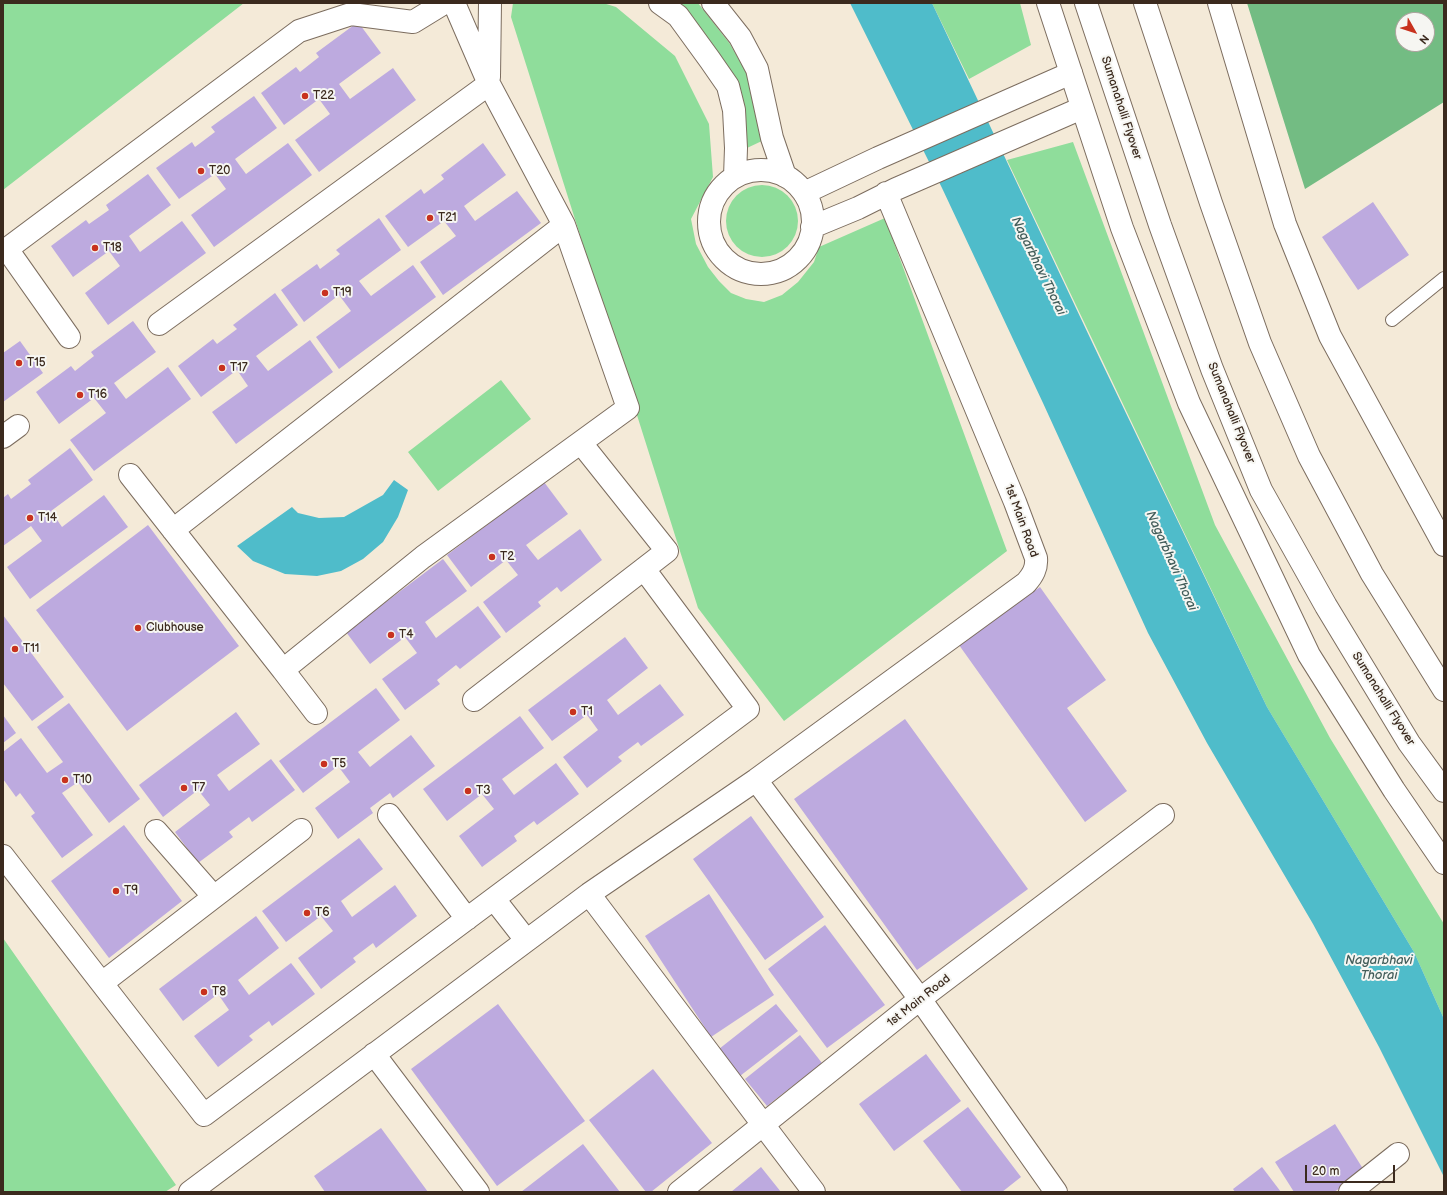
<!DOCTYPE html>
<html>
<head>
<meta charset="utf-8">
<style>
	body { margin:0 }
	#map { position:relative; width:1447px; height:1195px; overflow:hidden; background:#f4ead8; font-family:"Balsamiq Sans",sans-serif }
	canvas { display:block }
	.frame { position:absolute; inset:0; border:4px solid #3b2a1e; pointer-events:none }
	.north { position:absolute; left:1395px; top:12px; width:40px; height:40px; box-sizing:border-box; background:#f6f6f2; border:1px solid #aba49d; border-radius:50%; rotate:129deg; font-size:11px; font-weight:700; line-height:16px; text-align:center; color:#3b2a1e }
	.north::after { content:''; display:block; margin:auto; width:14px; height:18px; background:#c8321e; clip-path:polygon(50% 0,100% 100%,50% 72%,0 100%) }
	.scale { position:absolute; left:1305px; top:1165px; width:90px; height:18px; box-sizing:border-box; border:2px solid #3b2a1e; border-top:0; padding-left:5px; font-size:12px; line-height:14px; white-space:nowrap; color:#3b2a1e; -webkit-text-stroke:3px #f6f6f2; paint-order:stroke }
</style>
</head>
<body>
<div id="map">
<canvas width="1447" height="1195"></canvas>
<div class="frame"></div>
<div class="north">N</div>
<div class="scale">20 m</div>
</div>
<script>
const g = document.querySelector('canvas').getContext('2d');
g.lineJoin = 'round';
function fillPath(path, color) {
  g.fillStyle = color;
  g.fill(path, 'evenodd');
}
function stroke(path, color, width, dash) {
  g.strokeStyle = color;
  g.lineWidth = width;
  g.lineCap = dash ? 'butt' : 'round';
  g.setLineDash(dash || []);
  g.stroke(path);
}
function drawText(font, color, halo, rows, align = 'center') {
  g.font = font + ' "Balsamiq Sans",sans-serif';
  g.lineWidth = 4;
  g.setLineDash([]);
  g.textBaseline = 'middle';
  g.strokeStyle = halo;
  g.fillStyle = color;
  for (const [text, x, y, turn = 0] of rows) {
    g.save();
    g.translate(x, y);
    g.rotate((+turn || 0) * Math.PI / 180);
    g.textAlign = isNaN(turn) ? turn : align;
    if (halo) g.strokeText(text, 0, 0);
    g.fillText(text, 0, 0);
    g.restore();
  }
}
fillPath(new Path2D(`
	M3 3H244L3 190Z
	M513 3H603L616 7 675 56 709 124 713 177 691 219 696 244 708 267 719 281 731 293 746 299 764 302 782 295 798 282 814 262 819 247 885 218 1007 551 784 721 698 608 511 17Z
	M679 3H698L730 44 748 76 764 140 747 148 737 82 719 54 685 8Z
	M932 3H1020L1031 45 969 79Z
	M1073 142 1215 525 1330 738 1444 924V1019L1414 952 1267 707 1007 160Z
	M726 221a36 36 0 1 1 72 0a36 36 0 1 1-72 0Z
	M501 380 531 419 438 491 408 452Z
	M3 938 176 1185 165 1192H3Z`), '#8fdd9b');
fillPath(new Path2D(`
	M1247 3H1444V102L1305 189ZM1403 20H1427V44H1403Z`), '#73bc83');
fillPath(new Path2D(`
	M850 3H932L1100 359 1267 707 1414 952 1444 1019V1177L1379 1047 1313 924 1207 743 1148 633 1043 403 942 188Z
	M394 480 408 490 398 517 383 542 363 559 341 571 317 576 285 574 253 561 237 546 292 507 298 513 319 518 344 517 383 495Z`), '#4fbcca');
fillPath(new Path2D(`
	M358 22 381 53 339 84 350 99 393 68 416 100 319 172 295 140 330 114 319 99 284 125 261 93 296 67 300 72 319 57 316 53Z
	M254 96 277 128 235 159 246 174 288 143 312 175 214 247 191 215 226 189 215 174 179 199 156 168 192 142 195 147 215 132 211 127Z
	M483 143 506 175 464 206 475 221 517 191 541 223 443 295 420 262 456 236 444 221 408 247 385 216 421 189 424 194 444 179 441 175Z
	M148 174 171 205 129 236 140 252 182 221 206 253 108 325 85 293 120 266 109 251 73 277 51 246 86 220 89 224 109 210 106 205Z
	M1373 202 1409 255 1358 290 1322 237Z
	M379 218 401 250 359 281 371 296 413 265 436 297 339 369 316 337 351 311 339 295 304 322 281 290 317 264 320 269 340 254 336 250Z
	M275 293 298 325 256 356 268 371 310 340 333 372 236 444 212 412 248 386 237 370 201 397 178 366 213 339 217 344 237 329 233 325Z
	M133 321 156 352 114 383 126 399 168 367 191 399 94 471 70 440 106 413 94 398 59 424 36 392 71 366 75 371 94 356 91 352Z
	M20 341 43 373 3 402V353Z
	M70 448 93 480 51 511 62 527 104 495 128 527 30 599 7 567 42 541 31 526 3 546V498L8 494 11 499 31 484 28 480Z
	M544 482 568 514 526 545 538 560 580 529 602 560 561 592 557 587 538 602 541 606 506 633 483 602 518 575 506 560 471 587 447 555Z
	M148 525 239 646 127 731 36 610Z
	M443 559 467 591 425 622 436 638 478 606 501 637 460 669 456 665 437 680 440 684 405 710 382 679 417 653 405 637 370 664 346 632Z
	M1040 587 1106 680 1067 708 1127 791 1085 822 959 645Z
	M3 615 64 697 32 721 3 683Z
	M625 637 648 668 607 700 618 715 660 684 684 715 641 746 638 742 618 757 622 761 587 788 563 757 598 730 587 715 552 741 528 710Z
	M376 688 400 720 358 752 370 767 411 735 435 766 393 798 390 793 370 808 373 813 338 839 315 808 350 782 338 766 303 793 279 761Z
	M69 703 140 799 109 823 78 782 62 793 93 835 62 858 31 816 35 813 20 793 16 797 3 779V752L21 738 47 773 63 762 37 727Z
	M236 712 260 744 217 775 229 791 271 759 295 790 252 822 249 817 229 832 233 837 198 863 175 832 210 805 198 790 163 817 139 785Z
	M3 715 16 733 3 743Z
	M520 716 544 748 502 779 514 795 556 763 579 794 537 825 534 821 514 836 517 841 482 867 459 836 494 809 482 794 447 821 423 789Z
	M905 719 1028 889 917 970 794 799Z
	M751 816 824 917 765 960 693 859Z
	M124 825 182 901 109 958 51 881Z
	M359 838 383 869 341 901 352 917 395 885 417 916 376 948 373 943 353 958 356 962 321 989 298 958 333 931 321 916 286 942 262 911Z
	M709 894 774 995 711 1037 645 936Z
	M256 916 279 948 238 980 249 995 291 963 315 994 272 1026 269 1021 249 1036 253 1040 218 1067 194 1036 229 1010 218 994 183 1021 159 989Z
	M825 925 885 1005 827 1048 768 969Z
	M498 1004 585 1121 497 1186 411 1069Z
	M776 1004 798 1031 740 1076 719 1049Z
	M800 1035 822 1063 767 1106 745 1079Z
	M926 1054 961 1101 894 1151 859 1104Z
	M653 1069 712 1143 651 1192H646L589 1120Z
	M968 1107 1021 1177 1002 1192H962L923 1141Z
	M1335 1124 1365 1172 1334 1192H1294L1275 1162Z
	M381 1128 428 1192H325L314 1176Z
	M583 1144 620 1192H521Z
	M761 1167 781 1192H731Z
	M1262 1167 1281 1192H1235L1233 1189Z`), '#bdaadf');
const lane = new Path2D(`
	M1392 320 1444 278`);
const street = new Path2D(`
	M454 3 489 84 564 225
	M660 3 678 16 710 60 728 86 734 110 736 148 735 177
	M713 3 740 37 757 69 772 138 785 176
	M489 77 490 3
	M709 222a52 52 0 1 1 104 0a52 52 0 1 1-104 0Z
	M804 193 878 158 1071 73
	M812 227 858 208 896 189 1082 108
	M7 249 69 337
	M3 252 299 31 351 14 413 22 444 3
	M159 324 489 84
	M3 437 18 426
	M130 475 283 670 423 557 628 408 564 225 173 530
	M283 670 316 713
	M474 700 667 551 581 443
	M756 780 920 999 1056 1192
	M389 815 467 919
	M156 831 214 897
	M3 856 204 1115 748 709 644 569
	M589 894 814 1192
	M494 899 526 940
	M102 983 301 830
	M374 1054 478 1192
	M190 1192 589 894 756 780 1026 583C1033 575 1037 568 1036 558L1015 502 886 193
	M679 1192 920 999 1163 815
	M1350 1192 1398 1154`);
const secondary = new Path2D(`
	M1048 3 1122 228 1189 403 1309 655 1394 790 1444 863
	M1219 3 1285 224 1330 336 1444 545`);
const highway = new Path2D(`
	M1086 3 1160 225 1212 369 1261 490 1326 606 1409 743 1444 791
	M1145 3 1211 203 1260 343 1309 456 1372 574 1444 690`);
stroke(lane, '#7c6d5f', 14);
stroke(street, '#7c6d5f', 24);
stroke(secondary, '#7c6d5f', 24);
stroke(highway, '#7c6d5f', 24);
stroke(lane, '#fff', 12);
stroke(street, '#fff', 22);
stroke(secondary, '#fff', 22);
stroke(highway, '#fff', 22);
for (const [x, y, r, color] of [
	[305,96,4,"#c8321e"],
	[201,171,4,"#c8321e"],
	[430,218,4,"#c8321e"],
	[95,248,4,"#c8321e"],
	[325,293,4,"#c8321e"],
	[19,363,4,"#c8321e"],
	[222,368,4,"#c8321e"],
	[80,395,4,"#c8321e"],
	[30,518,4,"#c8321e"],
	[492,557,4,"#c8321e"],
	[138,628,4,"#c8321e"],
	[391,635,4,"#c8321e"],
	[15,649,4,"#c8321e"],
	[573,712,4,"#c8321e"],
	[324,764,4,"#c8321e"],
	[65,780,4,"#c8321e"],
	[184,788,4,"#c8321e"],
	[468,791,4,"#c8321e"],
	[116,891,4,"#c8321e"],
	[307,913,4,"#c8321e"],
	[204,992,4,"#c8321e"]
]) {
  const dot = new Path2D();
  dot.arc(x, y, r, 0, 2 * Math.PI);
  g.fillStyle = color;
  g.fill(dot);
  stroke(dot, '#f6f6f2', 1.5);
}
drawText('12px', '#3b2a1e', '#f6f6f2', [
	["T22",313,96],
	["T20",209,171],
	["T21",438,218],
	["T18",103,248],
	["T19",333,293],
	["T15",27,363],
	["T17",230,368],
	["T16",88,395],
	["T14",38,518],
	["T2",500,557],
	["Clubhouse",146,628],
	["T4",399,635],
	["T11",23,649],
	["T1",581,712],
	["T5",332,764],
	["T10",73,780],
	["T7",192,788],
	["T3",476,791],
	["T9",124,891],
	["T6",315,913],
	["T8",212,992]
], 'left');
drawText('12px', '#3b2a1e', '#f6f6f2', [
	["Sumanahalli Flyover",1121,108,72],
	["Sumanahalli Flyover",1231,413,68],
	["1st Main Road",1021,521,70],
	["Sumanahalli Flyover",1383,699,58],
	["1st Main Road",919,1001,-38]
]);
drawText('italic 13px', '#425d5a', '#f6f6f2', [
	["Nagarbhavi Thorai",1038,266,64],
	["Nagarbhavi Thorai",1171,561,66],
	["Nagarbhavi",1379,961],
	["Thorai",1379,976]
]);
</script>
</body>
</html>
